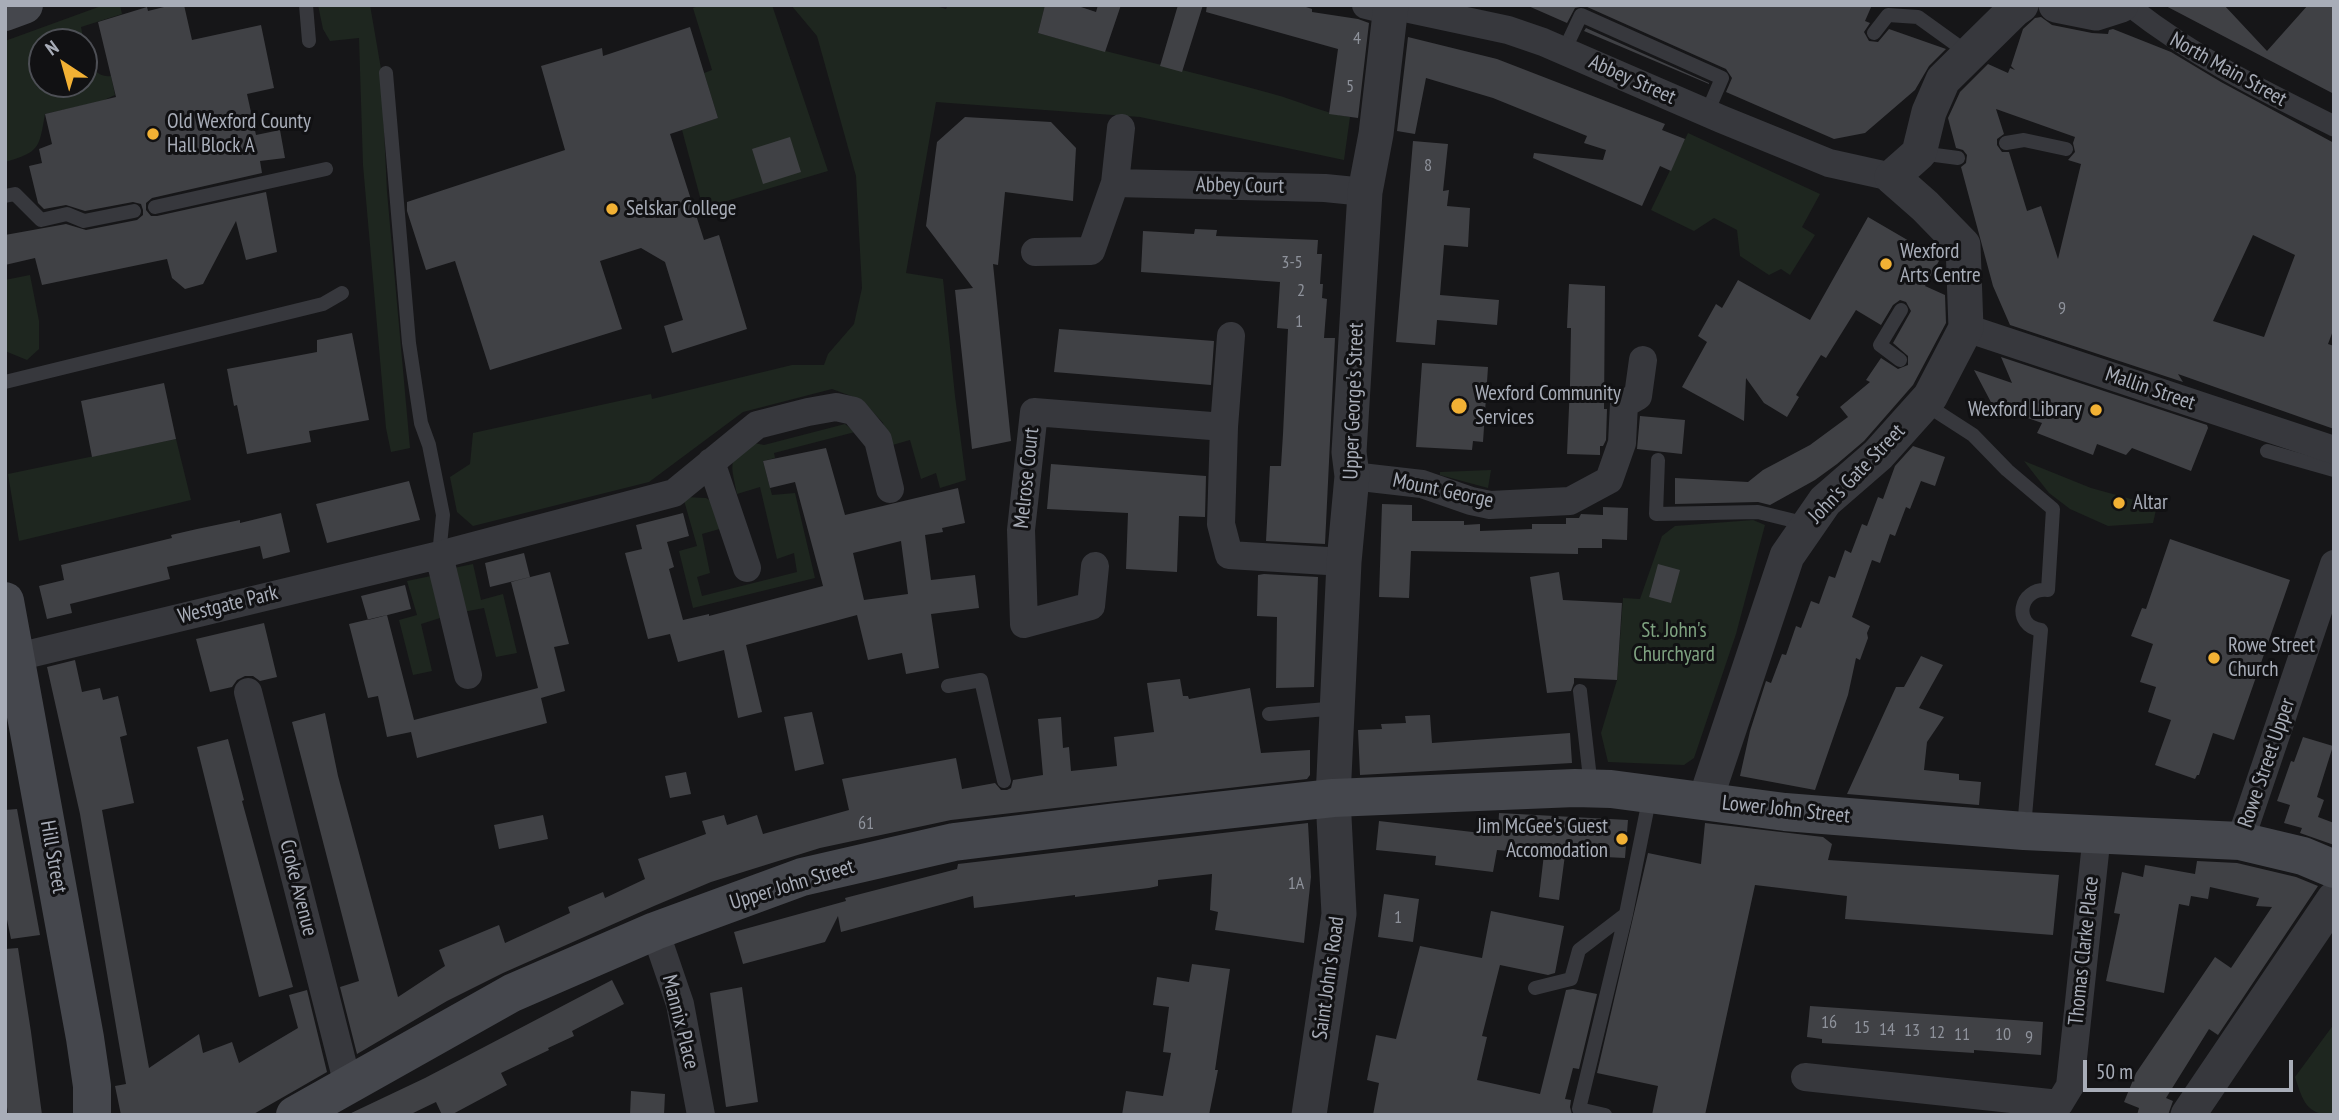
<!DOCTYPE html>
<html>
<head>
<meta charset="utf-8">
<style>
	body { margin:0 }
	#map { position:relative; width:2339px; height:1120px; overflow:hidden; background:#161618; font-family:"PT Sans Narrow",sans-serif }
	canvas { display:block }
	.frame { position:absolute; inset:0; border:7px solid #a8adb8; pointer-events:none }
	.north { position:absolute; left:28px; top:28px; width:70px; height:70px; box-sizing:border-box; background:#111113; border:2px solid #4d4f55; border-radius:50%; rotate:324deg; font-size:19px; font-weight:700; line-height:28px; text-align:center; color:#a8adb8 }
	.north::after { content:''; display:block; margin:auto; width:24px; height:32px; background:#f2b134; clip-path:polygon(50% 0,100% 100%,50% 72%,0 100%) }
	.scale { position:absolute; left:2083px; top:1060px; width:210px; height:32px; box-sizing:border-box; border:4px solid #a8adb8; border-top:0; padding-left:9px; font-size:21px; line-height:24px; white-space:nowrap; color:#a8adb8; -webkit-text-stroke:5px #111113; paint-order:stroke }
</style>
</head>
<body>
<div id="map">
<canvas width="2339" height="1120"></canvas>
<div class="frame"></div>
<div class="north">N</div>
<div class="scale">50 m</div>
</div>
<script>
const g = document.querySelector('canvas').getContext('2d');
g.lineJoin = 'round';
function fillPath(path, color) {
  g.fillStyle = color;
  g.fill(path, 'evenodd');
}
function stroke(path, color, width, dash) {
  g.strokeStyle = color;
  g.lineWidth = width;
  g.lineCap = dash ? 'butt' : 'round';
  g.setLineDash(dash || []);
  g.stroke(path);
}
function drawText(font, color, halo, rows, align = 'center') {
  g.font = font + ' "PT Sans Narrow",sans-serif';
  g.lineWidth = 6;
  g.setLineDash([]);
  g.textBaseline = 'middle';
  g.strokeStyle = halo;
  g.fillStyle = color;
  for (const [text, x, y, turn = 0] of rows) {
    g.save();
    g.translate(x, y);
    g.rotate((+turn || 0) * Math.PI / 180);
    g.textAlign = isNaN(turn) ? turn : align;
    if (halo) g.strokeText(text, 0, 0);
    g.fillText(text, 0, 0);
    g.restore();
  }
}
fillPath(new Path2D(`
	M104 5H120L122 14 81 27C85 45 87 79 111 76L115 95 102 101 45 114C39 148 40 152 5 162V41ZM42 42H84V84H42Z
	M318 5H370L381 69 387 192 410 448 391 452 386 428 363 165 359 38 330 41 323 29Z
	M701 5H772L828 171 703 208 682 130 718 118 704 73 712 70 693 8Z
	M791 5H933L946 9 948 5H1045L1038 33C1116 55 1195 72 1273 94 1299 101 1323 113 1350 117L1344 160 1140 117 936 102 906 273 943 279 955 396 966 480 940 488 936 473 921 479 910 440 889 446 883 423 862 400 832 389 743 412 649 482 473 526 457 512 450 477 470 464 473 433 651 394 652 399 792 365H824L828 354 854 324 862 288 856 176 817 36Z
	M1688 133 1820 194 1802 227 1815 235 1790 275 1781 269 1769 275 1740 256 1737 230 1714 218 1694 231 1651 210Z
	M30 275 39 321V349L27 360 5 351V280Z
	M845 424 855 432 774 453 775 458 763 461 772 495 795 493 815 578 693 608 679 551 697 546 683 497 706 498 717 504 723 528 702 534 710 573 697 577 702 596 797 572 794 553 777 559 760 487 737 494C732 467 726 460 749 442L764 445Z
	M176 439 191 500 19 541 8 474Z
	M2024 461 2091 488 2138 501 2156 510 2153 523 2108 526 2070 509 2049 493Z
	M1491 470 1488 488 1440 475V472Z
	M1753 520 1765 525 1736 634 1694 758 1684 765 1608 762 1601 733 1617 680 1623 598 1640 599 1662 536 1675 526Z
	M473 564 481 600 503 594 517 653 496 657 484 608 463 612 454 568Z
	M431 576 440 618 421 624 432 671 413 675 399 620 417 615 407 581Z
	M2334 1024V1115C2306 1115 2303 1101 2295 1077Z`), '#1e261f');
fillPath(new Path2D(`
	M172 5H184L192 40 261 25 274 88 247 94 256 135 280 130 285 158 260 161 262 173 152 198 146 203V210L151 216H157L266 192 277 252 246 260 236 221 203 284 185 289 172 278 167 259 42 285 35 258 5 265V235L66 224 86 230 137 220 143 215V210L141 204 133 202 85 211 66 205 44 209 38 203 29 166 42 163 39 149 52 144 45 114 116 97 98 22 147 7 148 11Z
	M1045 5H1075L1096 12 1098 5H1121L1105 52 1038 33Z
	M1178 5H1203L1182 72 1160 66Z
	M1207 5H1300L1312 9V12L1358 19 1369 23 1358 118 1329 114 1338 49 1206 12Z
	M1526 5H1872L1865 21 1870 23 1864 32 1869 41 1878 42 1889 29 1946 49 1929 66 1915 90 1865 133 1834 139 1726 92 1732 78 1726 69 1585 6 1575 8 1567 23Z
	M2164 5H2224L2267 51 2308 5H2334V94Z
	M2041 17 2052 25 2092 33 2108 34 2109 30 2113 29 2171 52 2221 82 2334 143V328L2328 344 2334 346V429L2178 374 2183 382 2010 325 1993 286 1961 167 1966 163 1967 155 1963 150 1956 148 1948 118 1960 92 1988 64 2008 73 2010 68 2015 70 2011 66 2023 29 2035 18ZM1996 109 2075 137 2073 143 2075 152 2068 160 2081 164 2058 259 2041 206 2027 211 2009 152H2002L1997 145V139L2004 134ZM2253 235 2295 255 2264 337 2213 321Z
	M690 27 718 118 670 134 704 240 719 235 747 329 672 353 664 326 683 320 665 262 641 248 600 261 622 329 490 370 455 261 426 270 407 211V202L565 150 541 66 602 48 603 56Z
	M1586 28 1709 83V84L1584 31Z
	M1408 37 1497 59 1665 124 1662 130 1685 139 1671 171 1660 166 1642 206 1533 158 1534 153 1603 160 1606 150 1584 143 1587 136 1493 98 1426 78 1415 134 1397 131Z
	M965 117 1051 122 1076 148 1073 201 1005 192 998 265 993 264 1011 441 972 449 955 290 973 288 926 226 937 142Z
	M790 137 801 172 763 184 752 149Z
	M1413 141 1448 144 1443 191 1449 190 1447 206 1470 208 1468 247 1444 245 1440 295 1499 300 1497 325 1437 320 1435 345 1396 342Z
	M1868 217 1940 259 1925 286 1945 295 1946 323 1913 385 1864 441 1837 464 1815 480 1770 505 1758 502 1675 504V478L1748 482 1763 470 1810 445 1848 417 1840 407 1870 382 1866 380 1881 358 1898 369 1908 365V356L1893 343 1911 311 1906 302 1900 300 1893 305 1881 325 1856 310 1826 358 1821 355 1796 395 1799 397 1787 417 1764 403 1746 378 1744 421 1682 387 1707 342 1698 336 1716 304 1722 308 1738 280 1810 320Z
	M1195 229 1217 230 1216 236 1318 240 1317 254H1322L1320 284H1323L1322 298 1327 299 1324 338H1335L1325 544 1266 541 1270 466H1281L1283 434 1288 329 1277 328 1280 282 1141 272 1143 231 1194 234Z
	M1569 284 1605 286 1604 409H1607L1606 440 1603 446H1600V455L1567 454 1570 384 1571 328H1567Z
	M1059 329 1214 341 1211 385 1054 372Z
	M352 333 369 420 309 431 311 442 247 454 237 405 234 406 227 369 317 352V340Z
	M2001 357 2207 425 2208 428 2191 471 2132 448 2126 455 2097 444 2093 455 2037 433 2042 423 1993 406 1974 370 2012 383Z
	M1422 363 1488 367 1483 442 1473 441 1472 450 1416 447Z
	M164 383 176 439 92 457 81 401Z
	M1640 416 1685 420 1682 454 1637 449Z
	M1913 446 1945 457 1935 486 1921 481 1910 509 1906 507 1895 536 1890 534 1880 563 1872 560 1852 617 1870 626 1867 633 1868 638 1860 660 1856 658 1848 695 1815 790 1740 776 1750 731 1766 681 1771 683 1782 654 1786 655 1796 626 1801 628 1811 601 1819 604 1829 576 1835 578 1845 550 1851 553 1862 524 1867 526 1878 497 1883 499 1895 466Z
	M826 448 845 515 958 488 965 523 942 528 943 532 925 535 931 580 975 575 979 608 931 614 939 668 906 674 902 653 868 660 857 615 746 645 762 712 738 718 724 650 678 662 670 634 648 639 625 553 642 549 636 525 683 513 689 536 667 542 674 567 669 569 683 620 709 614V616L823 586 795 482 770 488 763 461ZM901 541 908 594 864 600 853 553Z
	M1051 464 1206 476 1205 517 1179 516 1177 572 1126 569 1128 513 1047 509Z
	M409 481 420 520 327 543 316 504Z
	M1382 504 1412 505V521H1464V525L1480 524V531L1532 529V524H1566V518H1579L1581 514 1603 515V507L1628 508 1627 540 1602 539V548H1578V554L1411 551 1409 598 1379 597Z
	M281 513 290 552 263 559 260 546 167 567 170 579 70 604 72 613 47 619 39 586 64 580 61 565 172 538 171 535 197 529 240 520V523Z
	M2170 539 2290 580 2234 740 2213 733 2199 775H2197L2195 779 2155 765 2171 720 2148 712 2156 687 2140 682 2153 644 2131 636 2142 608 2146 609Z
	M524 553 530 577 490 587 485 563Z
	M1658 564 1680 570 1671 603 1649 597Z
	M550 572 569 644 554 647 565 691 541 698 547 723 417 758 411 732 387 737 378 696 368 698 349 624 387 615 414 720 453 710 538 688 511 582Z
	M1559 572 1563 600 1622 603 1617 680 1574 678V683L1571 691 1547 693 1530 577Z
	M1264 574 1318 577 1314 687 1276 688 1277 617 1257 616 1258 575Z
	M405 585 411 609 368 620 361 596Z
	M264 623 277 677 260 681 253 676H245L237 680 232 687 210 692 196 639Z
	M1921 656 1943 665 1919 708 1944 717 1927 742 1924 770 1959 774V780L1981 782 1979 805 1847 794 1896 687H1904Z
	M75 660 82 692 100 688 103 700 118 696 127 735 120 737 134 803 102 810 149 1068 199 1034 203 1053 232 1042 239 1063 298 1028 289 995 307 990 327 1072 252 1115H121L115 1086 126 1084 118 1038 80 814 47 667Z
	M1180 679 1183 696H1188L1189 699 1250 688 1261 753 1310 750V775L1307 779 951 820 820 848 711 882 654 906 503 973 447 1001 357 1054 340 987 359 981 292 722 325 713 338 776 398 997 445 966 439 950 499 925 505 943 570 913 568 907 603 892 605 898 645 879 638 859 706 834 702 821 724 815 727 825 757 815 763 834 849 810 842 779 956 758 962 789 995 783 1001 790H1007L1011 788 1013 780 1043 775 1038 719 1061 717 1063 748 1069 747 1071 771 1117 766 1114 737 1154 732 1147 683Z
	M812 712 824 764 795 771 784 717Z
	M1430 715 1432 743 1570 733 1572 763 1360 775 1358 730 1382 729 1381 724 1406 723 1405 716Z
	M2303 737 2333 746 2317 797 2324 800 2318 817 2334 823V845L2300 833 2302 828 2284 823 2290 805 2277 801 2291 761 2294 762Z
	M228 739 244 800 242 801 293 987 259 997 197 747Z
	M686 772 691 794 670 798 665 776Z
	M17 809 40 935 11 939 5 910V810Z
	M1499 813 1628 820 1625 858 1565 855 1559 900 1539 897 1544 854 1497 850 1493 872 1435 865 1436 856 1376 850 1379 821 1498 835Z
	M543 815 548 839 499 849 494 825Z
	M1308 823 1311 877 1304 943 1215 930 1218 912 1210 910 1212 874 1158 880V886L1149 888 1075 897V895L974 908 973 896 841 932 838 916 825 942 743 964 734 932 846 901 845 898 957 869 958 864Z
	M1705 823 1823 837 1832 844 1828 860 2059 875 2053 935 1845 919 1847 896 1755 885 1705 1115H1652L1658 1086 1597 1073 1648 853 1701 864Z
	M2197 861 2237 863 2296 877 2318 886 2218 1035 2209 1029 2166 1098 2173 1101 2168 1115H2137L2139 1108 2124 1102 2136 1073 2215 957 2231 968 2272 907 2256 906 2259 898 2210 887 2208 899 2191 896 2189 906 2179 904 2164 993 2106 981 2120 914 2114 913 2122 872 2143 877 2145 865 2195 874Z
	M1384 894 1419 899 1413 942 1378 937Z
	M1491 911 1564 926 1555 973 1548 975 1500 965 1482 1036 1487 1037 1477 1080 1540 1094 1566 990 1573 989 1597 994 1579 1069 1573 1068 1565 1099 1571 1100 1570 1107 1572 1115H1373L1379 1083 1367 1080 1376 1035 1396 1039 1420 946 1482 958Z
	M18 948 31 1032 42 1115H8L5 1091V949Z
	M1192 964 1230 969 1215 1070H1218L1209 1115H1122L1126 1091 1163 1096 1171 1053 1163 1052 1169 1007 1153 1005 1157 977 1189 982Z
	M612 980 624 1004 572 1031 574 1036 548 1048 549 1050 501 1073 507 1085 451 1115H442L436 1102 409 1115H347L425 1078Z
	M742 987 758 1102 726 1107 710 993Z
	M1810 1006 2043 1022 2041 1055 1974 1050V1053L1822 1043V1039L1807 1037Z
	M631 1091 665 1094 664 1115H630Z`), '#404145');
stroke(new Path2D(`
	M306 5 309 41
	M1874 33 1888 15 1918 17 1968 53
	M1564 51 1581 15 1722 78 1707 113
	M386 73 409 343 421 423 429 445 443 515 439 555
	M2006 143 2024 140 2066 149
	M1920 153 1958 158
	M5 196 15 194 41 220 67 214 84 221 134 211
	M155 207 326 169
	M1900 360 1880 345 1901 310
	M5 382 323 304 342 293
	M1925 404 1973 435 2007 470 2053 509 2048 590C2019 587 2012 626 2041 630L2024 828
	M2267 451 2334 470
	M1658 460 1656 514 1758 512 1807 524
	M948 686 981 680 1004 781
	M1580 691 1591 787
	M1269 714 1338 708
	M1535 988 1571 979 1579 950 1626 914
	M1605 1115 1579 1109 1626 914 1650 795`), '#37383d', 14);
stroke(new Path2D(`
	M2128 5C2194 57 2259 89 2334 126`), '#37383d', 21);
stroke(new Path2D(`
	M1366 5 1374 7 1391 5 1508 30 1543 42 1721 119 1829 163 1892 177
	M1115 183 1121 128
	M1035 252 1091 251 1115 183 1325 188 1365 192
	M1966 328 2334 450
	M1224 427 1231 336
	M711 462 747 568
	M1352 476 1422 484 1471 501 1490 505 1570 501 1609 480 1622 443 1624 404 1638 396 1643 360
	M439 555 468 675
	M1095 566 1091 606 1024 624 1021 530 1034 412 1224 427 1221 524 1229 555 1344 562
	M17 657 439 555 674 493 757 425 808 412 836 407 854 411 878 440 890 489
	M248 692 348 1085
	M2240 841 2334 564
	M655 931 680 1004 701 1115
	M1805 1077 2059 1104 2070 1086 2097 834`), '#37383d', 28);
stroke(new Path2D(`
	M2056 5 2096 13 2121 5
	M1705 801 1787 556 1825 501 1878 455 1930 397 1966 328 1963 245 1925 206 1892 177 1919 153 1929 112 1943 80 2014 10 2021 5
	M1309 1115 1339 914 1333 798 1344 562 1352 476 1349 452 1365 192 1376 134 1391 5
	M2188 1115 2334 899`), '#37383d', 35);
stroke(new Path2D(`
	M5 12 24 5
	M5 601 85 1038 92 1086V1115
	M295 1115 512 993 655 931 802 877 954 842 1116 822 1333 798 1575 788 1611 789 1785 812 2024 831 2240 841 2303 856 2334 869`), '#45474d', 38);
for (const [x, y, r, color] of [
	[153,134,7,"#f2b134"],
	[612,209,7,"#f2b134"],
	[1886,264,7,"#f2b134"],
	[1459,406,9,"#f2b134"],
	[2096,410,7,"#f2b134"],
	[2119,503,7,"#f2b134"],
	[2214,658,7,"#f2b134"],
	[1622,839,7,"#f2b134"]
]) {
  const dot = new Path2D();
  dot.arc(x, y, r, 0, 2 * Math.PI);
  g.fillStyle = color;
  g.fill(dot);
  stroke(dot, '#111113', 2.5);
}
drawText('18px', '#8e929b', null, [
	["4",1357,39],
	["5",1350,87],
	["8",1428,166],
	["3-5",1292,263],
	["2",1301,291],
	["9",2062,309],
	["1",1299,322],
	["61",866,824],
	["1A",1296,884],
	["1",1398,918],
	["16",1829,1023],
	["15",1862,1028],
	["14",1887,1030],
	["13",1912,1031],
	["12",1937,1033],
	["11",1962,1035],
	["10",2003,1035],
	["9",2029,1038]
]);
drawText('21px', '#a8adb8', '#111113', [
	["North Main Street",2228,70,29],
	["Abbey Street",1632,80,24],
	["Abbey Court",1240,186,1],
	["Mallin Street",2150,389,19],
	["Upper George's Street",1354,401,-88],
	["John's Gate Street",1857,474,-46],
	["Melrose Court",1027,478,-84],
	["Mount George",1443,491,12],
	["Westgate Park",228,605,-14],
	["Rowe Street Upper",2267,763,-71],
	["Lower John Street",1786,810,6],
	["Hill Street",53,857,80],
	["Upper John Street",792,885,-17],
	["Croke Avenue",298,888,76],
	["Thomas Clarke Place",2084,951,-84],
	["Saint John's Road",1329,978,-82],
	["Mannix Place",680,1022,76]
]);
drawText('21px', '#a8adb8', '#111113', [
	["Old Wexford County",167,122],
	["Hall Block A",167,146],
	["Selskar College",626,209],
	["Wexford",1900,252],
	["Arts Centre",1900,276],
	["Wexford Community",1475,394],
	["Services",1475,418],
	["Wexford Library",2082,410,"right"],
	["Altar",2133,503],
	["Rowe Street",2228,646],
	["Church",2228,670],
	["Jim McGee's Guest",1608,827,"right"],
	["Accomodation",1608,851,"right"]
], 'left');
drawText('21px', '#7fa381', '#111113', [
	["St. John's",1674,631],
	["Churchyard",1674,655]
]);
</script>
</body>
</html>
